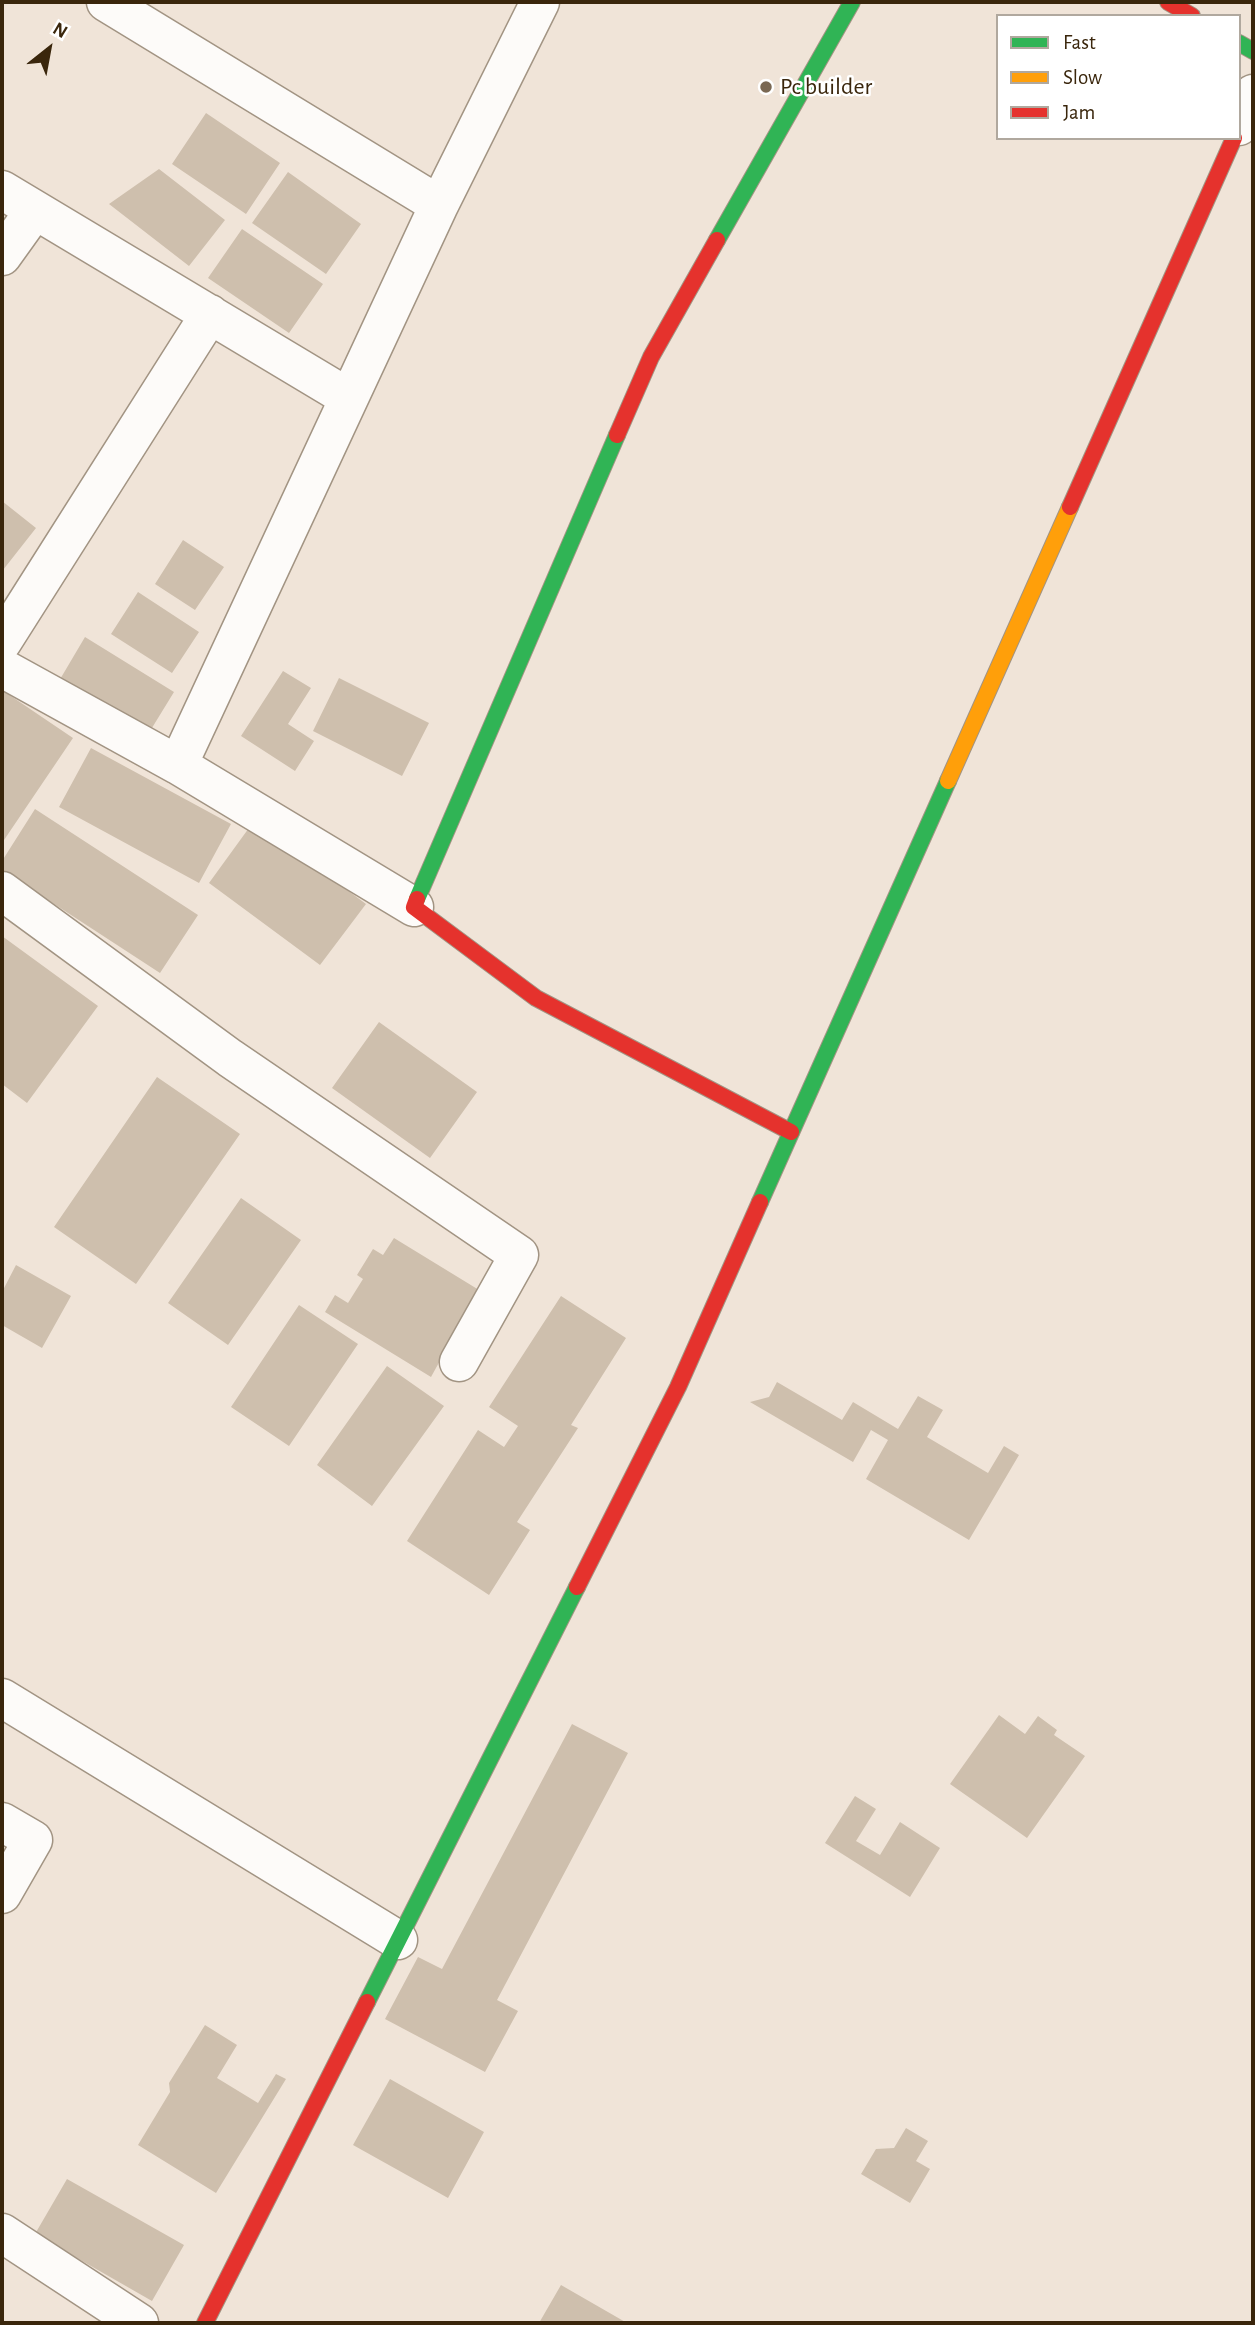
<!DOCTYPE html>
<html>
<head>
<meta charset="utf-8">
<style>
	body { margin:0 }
	#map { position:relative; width:1255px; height:2325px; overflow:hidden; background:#f0e4d8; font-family:"Alegreya Sans",sans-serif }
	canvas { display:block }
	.frame { position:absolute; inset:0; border:4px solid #3a260c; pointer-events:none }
	.legend { position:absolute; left:996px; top:14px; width:245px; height:126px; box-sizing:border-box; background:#fff; border:2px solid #b0a89e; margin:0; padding:9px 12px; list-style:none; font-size:21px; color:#3a260c }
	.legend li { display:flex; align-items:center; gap:14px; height:35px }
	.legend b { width:35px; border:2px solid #b0a89e }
	.north { position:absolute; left:14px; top:14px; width:70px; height:70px; -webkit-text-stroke:5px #fff; paint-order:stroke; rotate:31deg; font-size:19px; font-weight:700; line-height:28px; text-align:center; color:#3a260c }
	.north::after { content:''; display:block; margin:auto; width:24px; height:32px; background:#3a260c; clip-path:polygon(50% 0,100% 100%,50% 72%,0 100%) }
</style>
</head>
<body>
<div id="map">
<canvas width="1255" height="2325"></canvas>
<div class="frame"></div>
<ul class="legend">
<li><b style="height:9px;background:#30b455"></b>Fast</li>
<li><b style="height:9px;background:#ff9f0a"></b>Slow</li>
<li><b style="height:9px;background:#e5322d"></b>Jam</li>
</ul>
<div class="north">N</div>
</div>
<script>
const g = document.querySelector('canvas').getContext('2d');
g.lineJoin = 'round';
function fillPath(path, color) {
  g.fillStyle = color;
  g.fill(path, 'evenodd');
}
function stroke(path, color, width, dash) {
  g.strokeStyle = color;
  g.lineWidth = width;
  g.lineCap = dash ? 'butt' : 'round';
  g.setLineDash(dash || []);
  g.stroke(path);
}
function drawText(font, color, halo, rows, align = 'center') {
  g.font = font + ' "Alegreya Sans",sans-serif';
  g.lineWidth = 5;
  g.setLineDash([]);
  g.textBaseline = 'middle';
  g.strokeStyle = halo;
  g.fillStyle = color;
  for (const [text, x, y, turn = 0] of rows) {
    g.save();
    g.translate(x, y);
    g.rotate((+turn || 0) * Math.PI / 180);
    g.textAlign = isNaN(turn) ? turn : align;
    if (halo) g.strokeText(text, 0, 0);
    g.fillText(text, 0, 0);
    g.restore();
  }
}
fillPath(new Path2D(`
	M206 113 280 163 246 214 172 164Z
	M159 169 225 220 189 266 109 204Z
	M288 172 361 224 326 274 252 223Z
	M242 229 323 284 289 333 208 278Z
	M2 501 36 528 3 570 2 569Z
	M183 540 224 567 195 610 155 584Z
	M138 592 199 632 172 673 111 634Z
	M85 637 174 692 147 736 59 681Z
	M283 671 311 688 288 724 314 741 295 771 241 736Z
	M339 678 429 723 402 776 313 731Z
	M2 690 73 738 2 843Z
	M91 748 231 824 199 883 59 807Z
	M35 809 198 915 160 973 2 870V861Z
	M254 821 366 904 320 965 209 883Z
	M2 936 98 1006 27 1103 2 1084Z
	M379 1022 477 1092 430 1158 332 1088Z
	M157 1077 240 1134 136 1284 54 1227Z
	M241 1198 301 1240 228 1345 168 1303Z
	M394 1238 479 1290 431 1377 325 1312 335 1295 348 1303 363 1279 357 1275 373 1249 383 1255Z
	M16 1265 71 1296 42 1348 2 1325V1292Z
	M561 1296 626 1338 571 1425 578 1428 517 1522 530 1530 489 1595 407 1541 478 1430 504 1447 518 1426 489 1407Z
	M299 1305 358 1344 289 1446 231 1407Z
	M387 1366 444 1406 372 1506 317 1465Z
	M777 1382 842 1420 853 1402 898 1429 918 1396 943 1410 927 1437 988 1473 1004 1446 1019 1455 969 1540 866 1479 888 1440 871 1430 853 1462 750 1402 769 1397Z
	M999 1715 1025 1734 1038 1716 1057 1730 1054 1735 1085 1756 1027 1838 950 1784Z
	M572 1724 628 1753 497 2000 518 2011 485 2072 385 2019 418 1957 442 1969Z
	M855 1796 876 1809 856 1841 880 1855 900 1822 940 1848 910 1897 825 1843Z
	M205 2025 237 2045 217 2078 258 2103 276 2074 286 2079 216 2193 138 2145 170 2092 169 2083Z
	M390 2079 484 2132 448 2198 353 2145Z
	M906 2128 928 2141 916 2161 930 2169 910 2203 861 2174 876 2149 894 2148Z
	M67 2179 184 2245 152 2301 35 2234Z
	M561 2285 627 2323H539Z`), '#cebfad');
const street = new Path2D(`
	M106 2 439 205
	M1239 126 1253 94
	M2 190 349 398
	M2 256 35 210
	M2 642 210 314
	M2 668 178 765 414 907
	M178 765 439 205 540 2
	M2 891 230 1058 519 1255 459 1362
	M2 1698 398 1940
	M2 1822 33 1840 2 1894
	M2 2233 139 2323`);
const fast = new Path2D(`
	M1239 43 1253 51
	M717 240 852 2
	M417 899 617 435
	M760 1202 948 781
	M367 2002 577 1587`);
const slow = new Path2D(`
	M948 781 1070 507`);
const jam = new Path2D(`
	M1168 2 1192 16
	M617 435 651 357 717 240
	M1070 507 1234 138
	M417 899 414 907 536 998 791 1132
	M577 1587 678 1387 760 1202
	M205 2323 367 2002`);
stroke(street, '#a29483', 41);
stroke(fast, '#a29483', 18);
stroke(slow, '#a29483', 18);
stroke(jam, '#a29483', 18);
stroke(street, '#fdfbf9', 38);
stroke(fast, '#30b455', 16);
stroke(slow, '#ff9f0a', 16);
stroke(jam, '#e5322d', 16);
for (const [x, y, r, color] of [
	[766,87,7,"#7a6853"]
]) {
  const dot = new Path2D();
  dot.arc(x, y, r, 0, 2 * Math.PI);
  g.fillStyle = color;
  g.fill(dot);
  stroke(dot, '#fff', 2.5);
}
drawText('24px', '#3a260c', '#fff', [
	["Pc builder",780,87]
], 'left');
</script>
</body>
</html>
